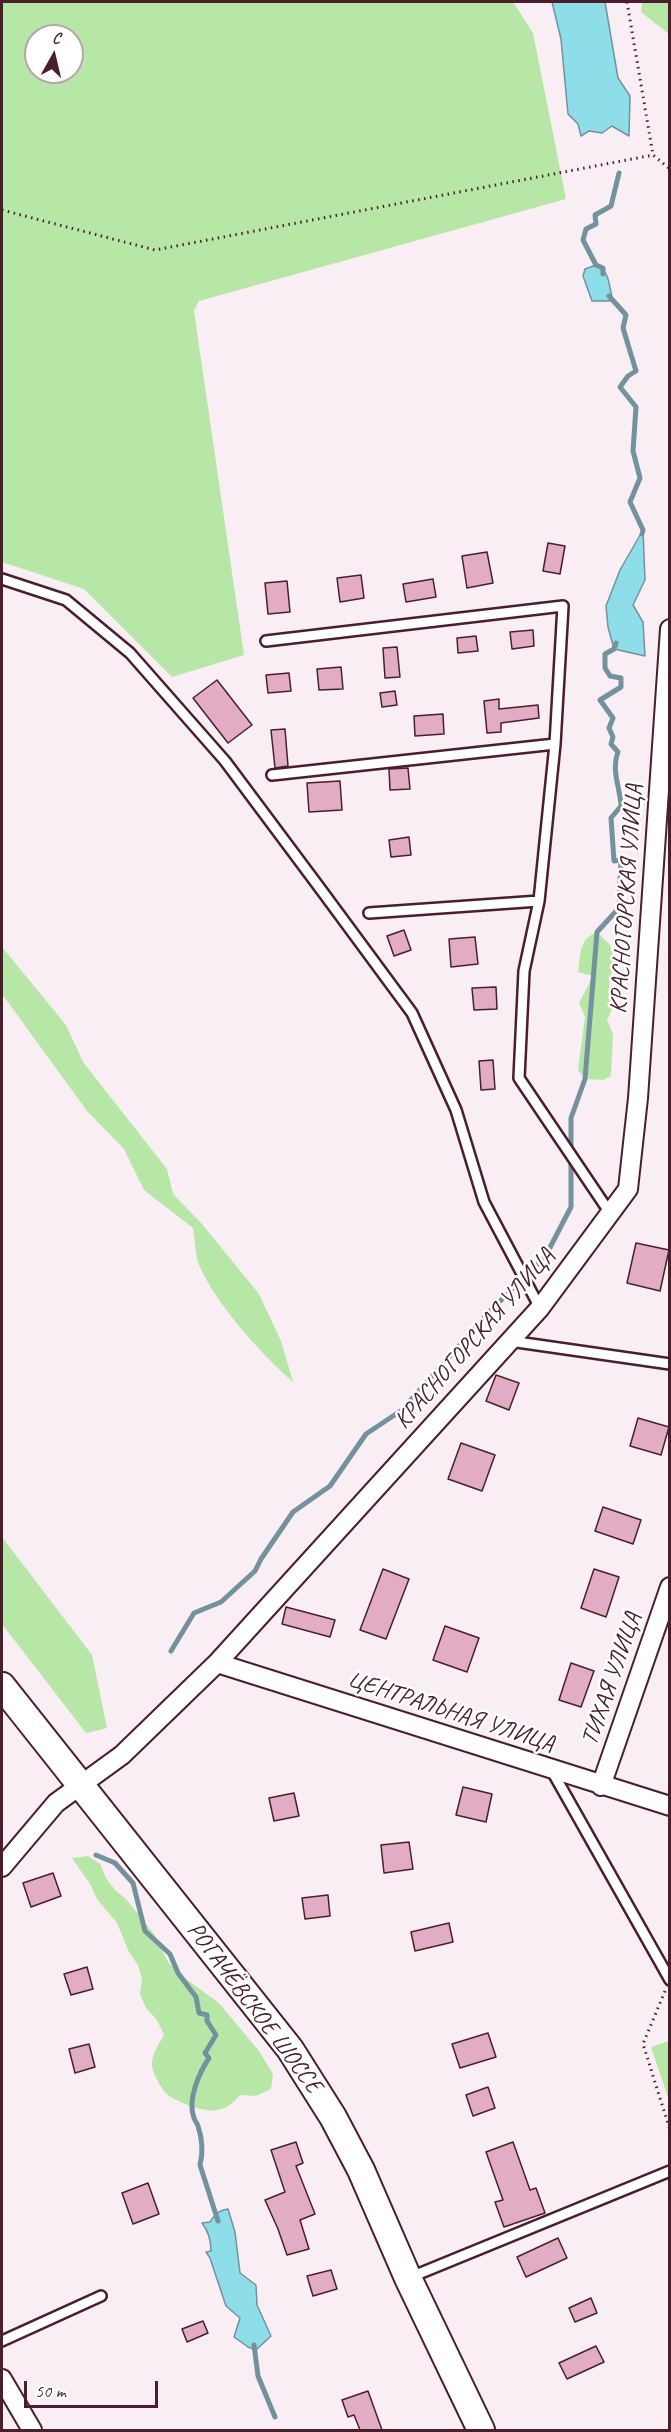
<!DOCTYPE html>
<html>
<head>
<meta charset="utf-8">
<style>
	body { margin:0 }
	#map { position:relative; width:671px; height:2432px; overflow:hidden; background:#f9eef3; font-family:Caveat,sans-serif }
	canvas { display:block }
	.frame { position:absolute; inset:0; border:3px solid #4a1f2b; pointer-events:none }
	.north { position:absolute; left:24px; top:24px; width:60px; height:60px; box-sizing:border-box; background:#fff; border:2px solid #b7a5aa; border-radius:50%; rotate:8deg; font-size:16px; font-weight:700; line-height:24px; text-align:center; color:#4a1f2b }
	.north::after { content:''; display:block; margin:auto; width:21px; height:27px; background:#4a1f2b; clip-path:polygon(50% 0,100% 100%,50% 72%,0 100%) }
	.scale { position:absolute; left:24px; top:2381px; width:134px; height:27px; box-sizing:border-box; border:3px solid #4a1f2b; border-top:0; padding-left:8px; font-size:18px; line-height:21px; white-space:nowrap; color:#4a1f2b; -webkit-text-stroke:4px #fff; paint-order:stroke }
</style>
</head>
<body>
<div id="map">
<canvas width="671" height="2432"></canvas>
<div class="frame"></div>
<div class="north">С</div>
<div class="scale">50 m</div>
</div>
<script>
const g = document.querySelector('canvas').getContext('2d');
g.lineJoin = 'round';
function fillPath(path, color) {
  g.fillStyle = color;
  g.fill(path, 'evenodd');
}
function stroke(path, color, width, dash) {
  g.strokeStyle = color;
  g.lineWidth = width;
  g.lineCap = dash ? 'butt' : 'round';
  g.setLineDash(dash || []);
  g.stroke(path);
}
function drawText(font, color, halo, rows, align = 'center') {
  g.font = font + ' Caveat,sans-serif';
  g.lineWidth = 5;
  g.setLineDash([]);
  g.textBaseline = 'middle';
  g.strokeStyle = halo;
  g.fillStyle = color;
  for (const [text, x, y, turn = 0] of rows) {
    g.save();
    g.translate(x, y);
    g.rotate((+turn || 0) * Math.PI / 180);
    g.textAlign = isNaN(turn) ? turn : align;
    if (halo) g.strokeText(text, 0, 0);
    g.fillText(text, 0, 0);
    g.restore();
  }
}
fillPath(new Path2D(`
	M2 2H513L533 33 566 199 199 301 194 311 244 655 172 677 84 589 2 562ZM36 36H72V72H36Z
	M642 2H669V34L641 12Z
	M597 932 610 945 614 958 609 985 613 1007 607 1020 613 1034 611 1076 603 1080 585 1079 578 1070 585 1017 579 1003 593 976 578 972C581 954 578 940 597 932Z
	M2 947 66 1025 83 1062 167 1169 173 1194 202 1224 259 1294 281 1341 293 1382C261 1354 216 1304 199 1265 195 1254 195 1240 193 1228L144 1190 124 1149 87 1111 2 994Z
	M2 1537 92 1655 107 1728 86 1733 2 1624Z
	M88 1856 100 1864 106 1878 115 1890 126 1899 154 1934 168 1962 182 1976 219 2003 259 2051 273 2074 271 2089 256 2096 240 2095C233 2103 228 2108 217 2110 205 2113 177 2102 168 2095 162 2090 153 2074 152 2066 151 2055 159 2044 164 2035L157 2020 146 2008 140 1994 142 1979 138 1965 129 1952 117 1923 97 1899 90 1884 72 1858Z
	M669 2041H670L669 2100 651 2047Z`), '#b7e7a6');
const water = new Path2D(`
	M552 2H605L618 78 630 96 629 136 612 126 602 133 589 131 581 136 578 124 568 114 561 39Z
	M596 265C610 270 609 287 613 301H592L583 276 585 269Z
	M643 530 645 580 633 605 643 622 645 656 614 649 608 627 606 606 620 570Z
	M228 2209 235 2232 240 2273 256 2285 257 2305 271 2336 256 2350 248 2347 234 2337 240 2318 226 2306 210 2258 206 2252 211 2251C211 2240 209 2232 202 2223L210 2222C215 2214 218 2211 228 2209Z`);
fillPath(water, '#8edee9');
stroke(water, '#73929d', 1.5);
stroke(new Path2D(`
	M603 274V268L596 265 583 240 586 229 596 224 595 215 611 206 619 173
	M609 296 626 315 623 328 636 371 628 376 620 387 636 407 633 451 640 478 630 502 643 530 642 534
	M171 1651 194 1613 221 1602 255 1571 261 1559 293 1512 330 1486 366 1434 402 1410 491 1310 545 1257 571 1207V1118L585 1079 597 932 619 908 621 860 614 861 611 818 621 806C620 787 611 771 618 752L611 744 613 737 609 728 613 718 600 700 621 687V678L610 676 605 668V654L614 649 616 643
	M96 1855 115 1863 133 1883 145 1931 170 1954 178 1973 196 1997 199 2013 207 2015V2021L216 2035 205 2053 209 2058C199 2073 187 2100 194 2118 195 2121 197 2123 198 2126 202 2138 203 2153 200 2165L218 2221
	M254 2345 258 2376 275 2417`), '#73929d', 5);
const building = new Path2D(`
	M548 543 565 546 560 574 543 571Z
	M487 552 493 583 467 588 462 556Z
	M361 575 364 598 340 602 337 578Z
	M433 579 436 597 406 602 403 584Z
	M287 581 290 612 268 614 265 583Z
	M533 630 534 646 512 649 510 632Z
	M476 636 478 651 458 653 457 638Z
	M397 647 400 677 385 678 383 648Z
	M341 667 343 689 319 690 317 669Z
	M289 673 291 691 268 693 266 675Z
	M217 680 252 725 228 743 193 698Z
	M395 691 397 705 382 707 380 693Z
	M499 699V709L538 705 539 718 501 723V732L487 733 484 701Z
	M443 714 444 734 415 736 414 716Z
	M285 729 288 766 275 768 271 730Z
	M408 768 410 789 390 790 389 769Z
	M340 781 342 810 309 812 307 783Z
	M409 837 411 855 391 857 389 840Z
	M404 930 411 950 394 956 387 936Z
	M475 937 478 964 451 967 449 939Z
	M496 987 497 1009 474 1010 472 988Z
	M493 1060 495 1089 481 1090 479 1061Z
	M636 1243 669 1250 660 1291 627 1283Z
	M496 1375 519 1383 509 1410 486 1401Z
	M638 1418 669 1427 661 1455 630 1446Z
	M461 1443 495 1455 482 1491 448 1479Z
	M603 1507 641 1520 633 1544 595 1531Z
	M383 1569 409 1579 386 1639 360 1630Z
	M594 1569 619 1577 606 1617 581 1608Z
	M286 1607 335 1620 330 1637 282 1624Z
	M445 1626 479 1638 467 1672 433 1660Z
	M571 1663 594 1671 581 1707 559 1700Z
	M463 1787 492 1794 486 1822 456 1815Z
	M294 1793 299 1816 274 1821 269 1798Z
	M409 1842 413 1869 384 1873 381 1845Z
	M53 1873 61 1896 31 1907 23 1883Z
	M328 1895 330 1916 305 1919 302 1898Z
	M449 1923 453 1942 415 1951 411 1932Z
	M87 1967 93 1989 71 1995 64 1974Z
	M488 2033 496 2057 460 2068 452 2044Z
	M89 2044 95 2067 75 2073 69 2049Z
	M488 2087 495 2108 473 2116 466 2095Z
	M296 2142 303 2163 296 2166 315 2214 300 2220 309 2249 287 2255 278 2229 265 2200 285 2192 271 2150Z
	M513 2142 530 2190 536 2188 545 2213 504 2227 495 2202 503 2200 486 2152Z
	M148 2183 159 2214 133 2224 122 2193Z
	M558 2238 567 2258 526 2277 517 2257Z
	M331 2270 337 2289 313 2296 307 2276Z
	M591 2298 597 2313 575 2322 569 2308Z
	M203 2321 208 2333 187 2342 182 2329Z
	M596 2346 604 2362 567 2379 559 2363Z
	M368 2391 382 2430H360L354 2415 348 2417 342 2400Z`);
fillPath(building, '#e1acc4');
stroke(building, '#4a1f2b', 1.5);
const service = new Path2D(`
	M2 579 66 600 130 653 225 761 322 891 412 1013 456 1110 484 1202 540 1308
	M266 641 563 606 555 744 539 901 524 971 519 1078 610 1213
	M272 775 555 744
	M369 913 539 901
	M510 1341 670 1364
	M552 1771 670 1980
	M411 2277 670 2171
	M2 2341 101 2296`);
const minor = new Path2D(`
	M217 1663 670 1806
	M601 1786 670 1587
	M2 1867 56 1803 122 1755 217 1663 540 1308 628 1189 638 1098 670 629
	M2 2379 32 2430`);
const secondary = new Path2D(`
	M2 1686 290 2049 333 2117 361 2170 408 2278 481 2430`);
stroke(service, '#4a1f2b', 14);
stroke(minor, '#4a1f2b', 22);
stroke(secondary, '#4a1f2b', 30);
stroke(new Path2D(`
	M627 2 653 155 670 169
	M2 210 155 250 653 155
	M665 1991 643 2044 670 2130`), '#4a1f2b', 3, [1.5, 4.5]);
stroke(service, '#fff', 9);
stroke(minor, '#fff', 18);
stroke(secondary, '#fff', 26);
drawText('24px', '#4a1f2b', '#fff', [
	["КРАСНОГОРСКАЯ УЛИЦА",627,899,-86],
	["КРАСНОГОРСКАЯ УЛИЦА",475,1339,-49],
	["ТИХАЯ УЛИЦА",612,1679,-71],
	["ЦЕНТРАЛЬНАЯ УЛИЦА",451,1712,18],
	["РОГАЧЁВСКОЕ ШОССЕ",254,2008,53]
]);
</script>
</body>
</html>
